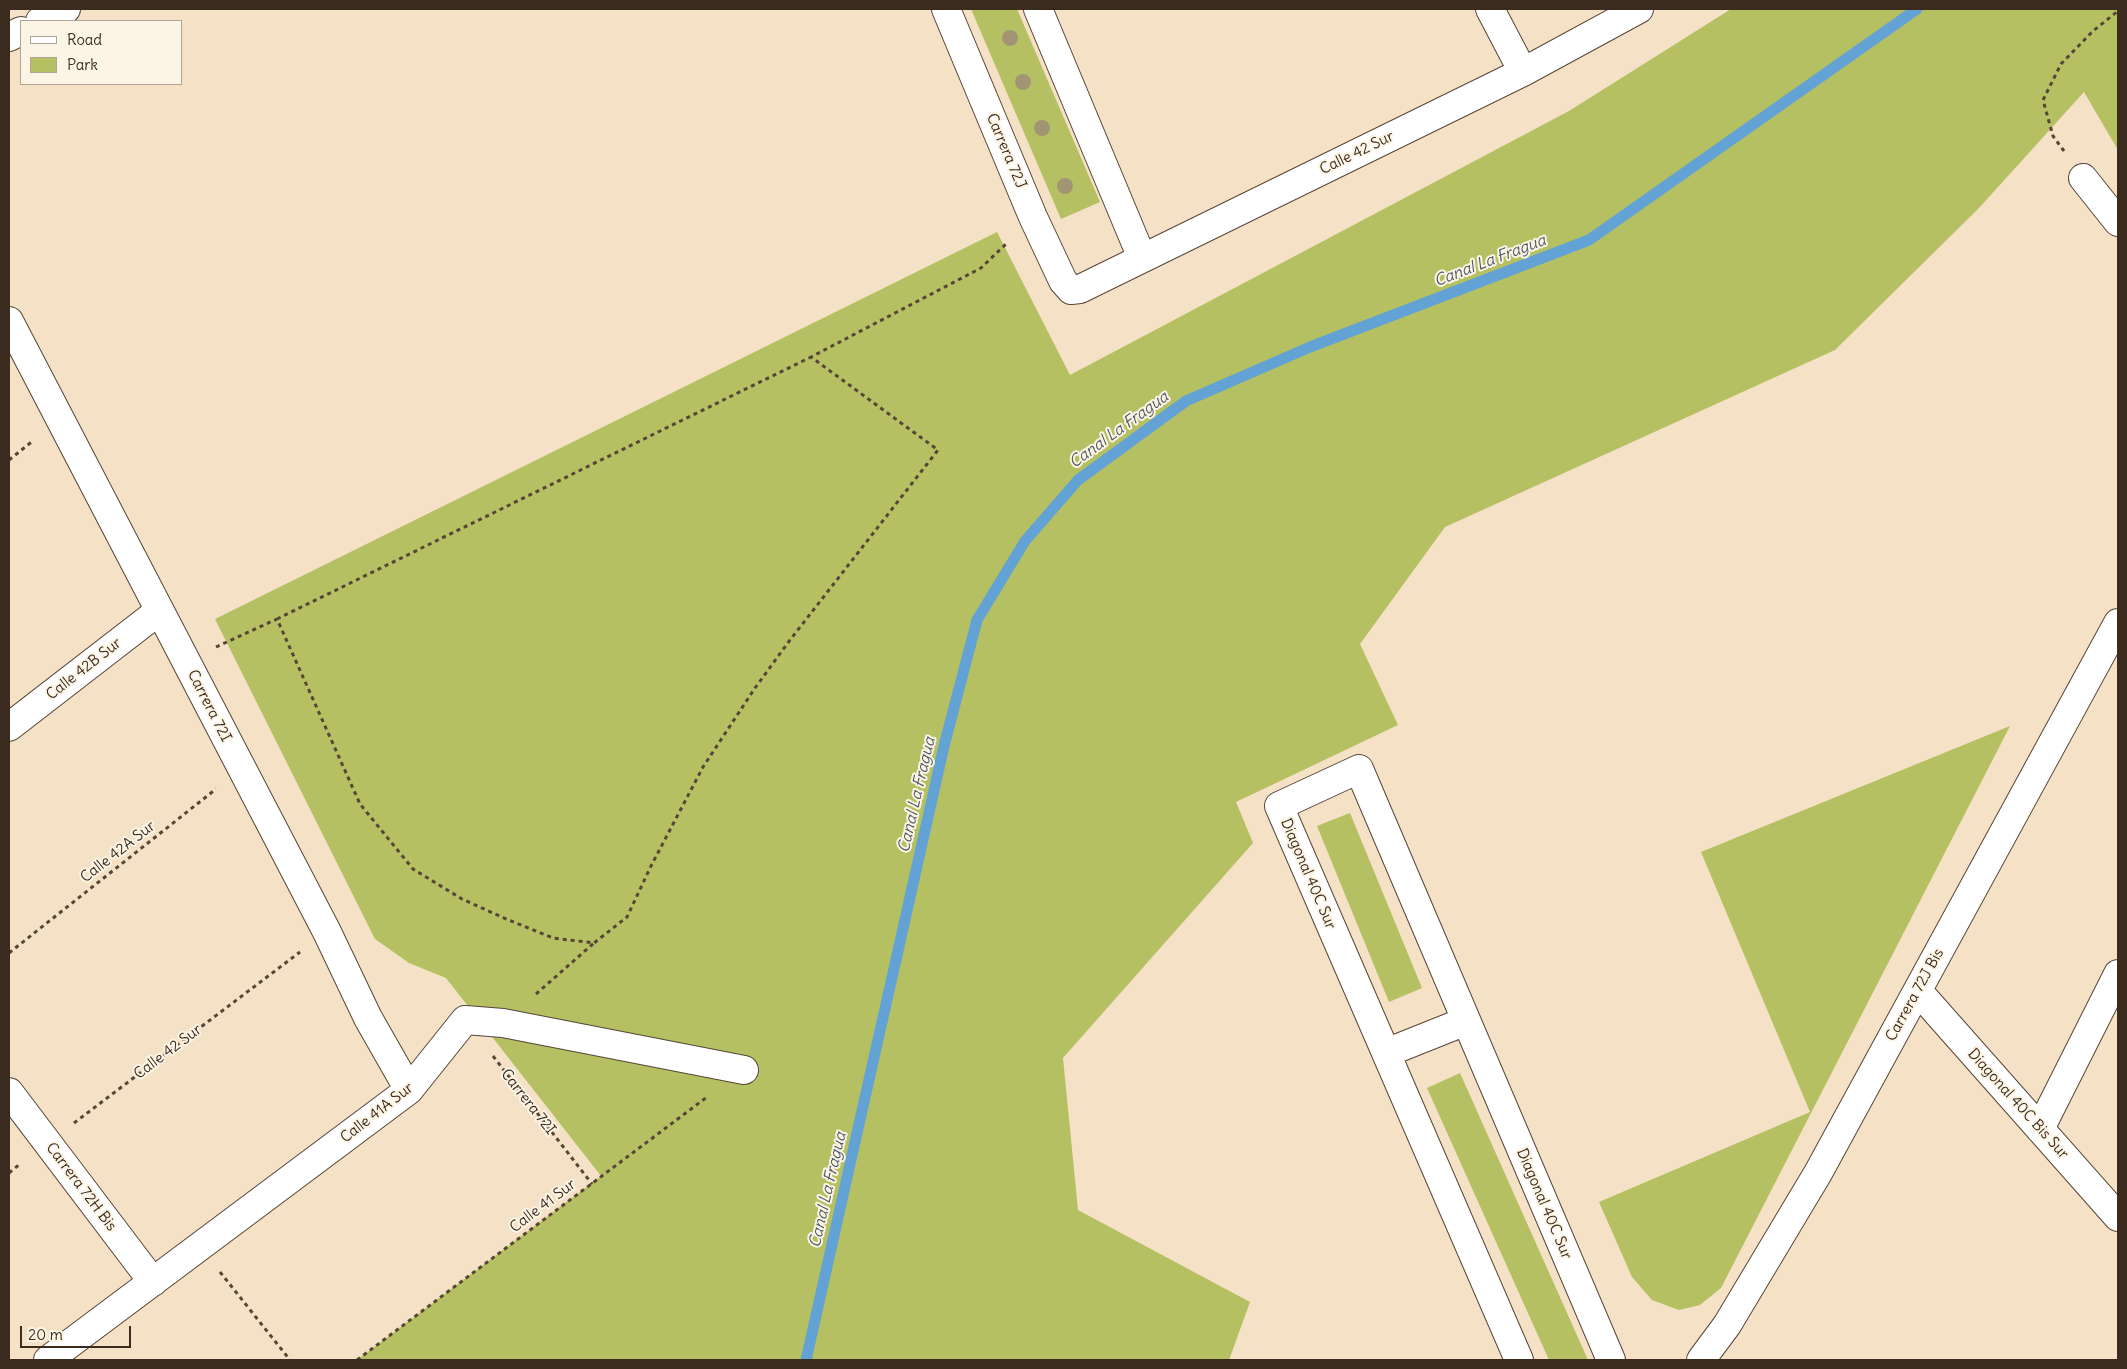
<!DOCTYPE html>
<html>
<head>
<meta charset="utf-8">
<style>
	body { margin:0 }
	#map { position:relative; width:2127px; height:1369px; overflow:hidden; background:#f5e1c5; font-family:Delius,sans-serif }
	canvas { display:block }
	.frame { position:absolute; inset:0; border:10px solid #3b2a1e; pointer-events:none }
	.legend { position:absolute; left:20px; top:20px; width:162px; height:65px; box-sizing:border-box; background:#fcf5e5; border:1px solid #afa495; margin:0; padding:6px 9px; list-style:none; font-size:15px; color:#3b2a1e }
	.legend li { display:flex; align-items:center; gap:10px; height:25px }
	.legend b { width:25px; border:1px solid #afa495 }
	.scale { position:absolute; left:20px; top:1326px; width:111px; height:22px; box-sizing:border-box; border:2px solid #3b2a1e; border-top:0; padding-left:6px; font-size:15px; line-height:18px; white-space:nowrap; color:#3b2a1e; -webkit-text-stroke:4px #fcf5e5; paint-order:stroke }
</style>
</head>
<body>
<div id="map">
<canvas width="2127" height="1369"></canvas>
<div class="frame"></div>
<ul class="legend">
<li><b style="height:6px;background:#fff"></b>Road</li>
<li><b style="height:14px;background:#b4c062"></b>Park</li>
</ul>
<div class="scale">20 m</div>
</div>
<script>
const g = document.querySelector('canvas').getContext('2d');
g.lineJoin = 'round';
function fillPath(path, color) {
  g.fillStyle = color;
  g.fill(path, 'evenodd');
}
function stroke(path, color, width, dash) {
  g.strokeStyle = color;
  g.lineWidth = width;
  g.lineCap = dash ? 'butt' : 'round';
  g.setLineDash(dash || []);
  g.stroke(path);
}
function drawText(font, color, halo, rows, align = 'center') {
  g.font = font + ' Delius,sans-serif';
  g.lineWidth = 4;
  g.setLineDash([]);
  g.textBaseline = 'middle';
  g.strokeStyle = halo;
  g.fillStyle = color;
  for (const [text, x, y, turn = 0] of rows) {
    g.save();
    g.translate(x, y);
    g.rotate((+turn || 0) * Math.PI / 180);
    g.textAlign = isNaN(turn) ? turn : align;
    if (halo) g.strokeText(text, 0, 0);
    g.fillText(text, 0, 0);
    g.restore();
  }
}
fillPath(new Path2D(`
	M971 9H1017L1100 202 1061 219Z
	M1731 9H2118V150L2084 92 1979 208 1835 350 1445 527 1360 644 1398 725 1236 802 1253 843 1063 1058 1078 1210 1250 1302 1229 1360H357L601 1176 446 978 409 963 375 939 215 619 997 232 1070 375 1569 111Z
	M2010 726 1721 1288 1700 1305 1679 1310 1652 1300 1632 1277 1599 1202 1810 1112 1701 852Z
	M1350 813 1422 988 1389 1002 1317 826Z
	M1460 1073 1588 1360H1549L1427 1088Z`), '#b4c062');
stroke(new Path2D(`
	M806 1360 944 746 977 620 1025 541 1078 480 1186 401 1310 347 1589 240 1917 9`), '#63a2d5', 11);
const street = new Path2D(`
	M946 9 1033 217 1063 281 1071 290 1080 289 1523 72 1639 9
	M1038 9 1142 258
	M1490 9 1523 72
	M40 21 66 9
	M9 37 21 31
	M2083 178 2118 222
	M9 321 327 932 368 1018 409 1090
	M9 727 159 611
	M1918 991 2118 1217
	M1386 1053 1466 1021
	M9 1092 153 1282
	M2040 1129 2118 974
	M48 1360 409 1090 465 1020 503 1023 744 1070
	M1519 1360 1279 806 1359 769 1611 1360
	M1701 1360 1727 1325 1818 1173 2118 623`);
stroke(street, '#574537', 30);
stroke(new Path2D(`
	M2064 151 2053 136 2043 100 2061 64 2093 31 2118 11
	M9 460 34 440
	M277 619 811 357
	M216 647 277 619 360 804 413 869 462 899 504 918 553 938 594 943 627 917 651 866 703 767 755 688 790 640 938 450 811 357 981 268 1008 242
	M9 953 216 789
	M536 994 594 943
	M493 1056 592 1184
	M74 1123 300 952
	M9 1173 21 1163
	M220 1272 290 1360
	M357 1360 707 1097`), '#574537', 3, [4, 4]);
stroke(street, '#fff', 28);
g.fillStyle = '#a29574';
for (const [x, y] of [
	[1010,38],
	[1023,82],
	[1042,128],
	[1065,186]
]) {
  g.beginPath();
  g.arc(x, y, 8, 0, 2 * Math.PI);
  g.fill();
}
drawText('15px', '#3b2a1e', '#fcf5e5', [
	["Carrera 72J",1006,151,67],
	["Calle 42 Sur",1357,153,-26],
	["Calle 42B Sur",84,669,-38],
	["Carrera 72I",209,706,63],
	["Calle 42A Sur",118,852,-38],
	["Diagonal 40C Sur",1308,874,67],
	["Carrera 72J Bis",1915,995,-61],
	["Calle 42 Sur",168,1052,-37],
	["Carrera 72I",528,1102,52],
	["Diagonal 40C Bis Sur",2018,1104,48],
	["Calle 41A Sur",377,1113,-38],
	["Carrera 72H Bis",81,1187,53],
	["Diagonal 40C Sur",1544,1204,67],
	["Calle 41 Sur",543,1206,-37]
]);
drawText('italic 16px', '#4b5a67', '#fcf5e5', [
	["Canal La Fragua",1490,261,-21],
	["Canal La Fragua",1119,430,-36],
	["Canal La Fragua",917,795,-77],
	["Canal La Fragua",828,1190,-77]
]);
</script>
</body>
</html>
